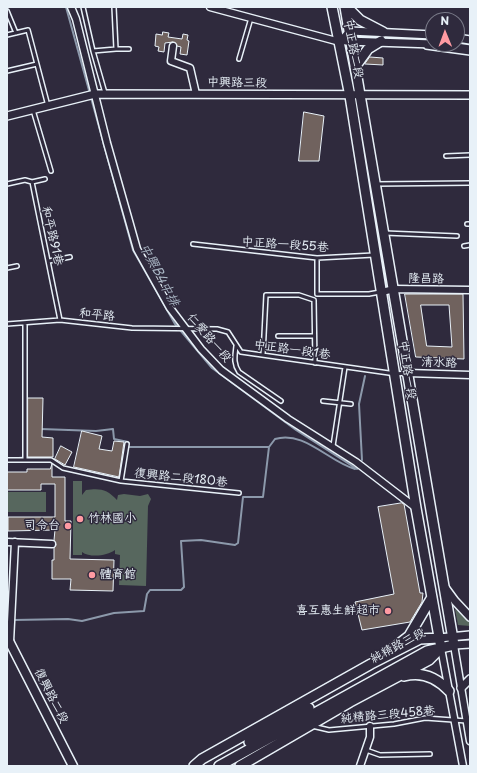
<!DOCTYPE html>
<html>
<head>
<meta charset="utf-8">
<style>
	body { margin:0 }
	#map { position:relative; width:477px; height:773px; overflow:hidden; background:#2f2a3d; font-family:"Playpen Sans",sans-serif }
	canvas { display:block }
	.frame { position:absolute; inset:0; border:8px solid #e8f1f8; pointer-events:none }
	.north { position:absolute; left:425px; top:12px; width:40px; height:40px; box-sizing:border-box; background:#2f2a3d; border:1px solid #797a88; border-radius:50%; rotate:359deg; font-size:11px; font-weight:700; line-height:16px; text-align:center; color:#e8f1f8 }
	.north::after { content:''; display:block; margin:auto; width:14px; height:18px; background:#ff9aa2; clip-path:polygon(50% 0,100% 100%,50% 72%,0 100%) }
</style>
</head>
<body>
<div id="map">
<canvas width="477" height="773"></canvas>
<div class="frame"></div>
<div class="north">N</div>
</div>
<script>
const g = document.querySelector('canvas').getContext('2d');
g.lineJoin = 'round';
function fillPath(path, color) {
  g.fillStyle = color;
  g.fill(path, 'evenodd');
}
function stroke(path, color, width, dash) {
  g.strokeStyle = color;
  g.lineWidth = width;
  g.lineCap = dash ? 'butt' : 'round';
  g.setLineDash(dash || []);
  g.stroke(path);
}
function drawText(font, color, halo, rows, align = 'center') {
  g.font = font + ' "Playpen Sans","LXGW WenKai TC",sans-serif';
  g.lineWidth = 3;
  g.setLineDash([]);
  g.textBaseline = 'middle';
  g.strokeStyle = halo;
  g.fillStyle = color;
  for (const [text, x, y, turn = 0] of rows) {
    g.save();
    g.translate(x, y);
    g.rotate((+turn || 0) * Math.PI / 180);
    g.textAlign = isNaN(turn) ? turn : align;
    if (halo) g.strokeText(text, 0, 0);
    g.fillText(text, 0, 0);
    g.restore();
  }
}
fillPath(new Path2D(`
	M73 481H82V495L86 490C100 488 107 489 117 500L118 495 124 494 140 496 148 494 151 499 148 506 146 586 119 585 120 555 115 554V550C107 556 90 558 82 552V555H73Z
	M7 492H46V512H7Z
	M455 609 470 622V626L458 625Z`), '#57675e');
stroke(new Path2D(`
	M66 7 133 250 175 324 212 368 296 430 357 469
	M41 429 96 431 113 429 114 439 128 442V447H269
	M7 459 30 457
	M362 460 359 404 365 376
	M14 620 68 619 82 621 114 613 144 611 147 594 150 590H181L184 587 181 541 201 540 235 545 238 543 243 497H263L269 447 275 439C304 430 329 462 355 469`), '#8c99ab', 2);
const building = new Path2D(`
	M163 32 169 33 168 37 182 39 183 34 188 35 187 40 189 41 187 55 180 54 181 47 177 46 173 42 165 43 164 52 158 51 159 47 155 46 156 34 162 35Z
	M370 57 383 58V65L365 64Z
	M304 112 324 116 319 161H299Z
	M405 294H463L464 359 416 357ZM421 305H449L452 347 427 346Z
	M28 398H43L42 437 53 438V457H28Z
	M82 431 102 436 99 449 112 451 114 441 124 442 119 477 74 467Z
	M61 446 72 452 65 465 55 459Z
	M52 464V477H65V521H71L70 559 114 560 113 591 70 590 71 579H52V560H54V548L56 545 54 540 55 530 8 531V517H55V484H41V490H7V472H27V469H50Z
	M402 503 404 504 420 593H423L422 602 410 622 362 630 355 602 394 594 378 507Z`);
fillPath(building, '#70625e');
stroke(building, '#e8f1f8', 1);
const service = new Path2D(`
	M83 7 93 51
	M7 11 16 33
	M7 35 28 30 48 106
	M426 47 470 53
	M116 49H129
	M239 59 251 18
	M7 71 37 64
	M105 93 93 51 116 49 114 7
	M33 110 51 171
	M446 156 470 155
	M32 182 45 179
	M7 184 25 180 32 182 60 320
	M376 184 470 183
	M467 224H470
	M385 233 457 236
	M193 244 317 258 374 255
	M464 246 470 245
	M317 258V294H369L380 292
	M49 261 70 257
	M7 268 17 266
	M7 324 60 320 132 328 217 329 228 332 241 352 396 374 406 373
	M278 336H314
	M236 346C235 356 233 363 239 372L281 401
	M263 355 266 295H299L314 300 315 363
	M323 401 351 404
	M333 446 345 367
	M25 459V323
	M7 460H51L63 468 121 481 239 493
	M121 481 127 444
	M312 726 329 730 394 724 425 718 467 721
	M366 750 380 755 430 754`);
const minor = new Path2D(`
	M71 7 76 19 107 143 137 249 170 308 201 349 221 370 288 419 356 462 416 508
	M210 7 340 42
	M173 46 171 61 190 68 196 94
	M382 292 394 289 470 290
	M408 373 470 375
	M7 542 52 544
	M10 642 15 542
	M454 645 470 741
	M441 648 463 766
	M360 766 370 737V726`);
const tertiary = new Path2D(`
	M457 38 470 40
	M346 41 433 44
	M340 42 350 31 433 35
	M436 44 470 49
	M7 116 95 94 470 95
	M444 586 455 601 470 617
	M439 638 470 635
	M454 645 470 644
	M461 688 470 679`);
const secondary = new Path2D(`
	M7 637 73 766`);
const primary = new Path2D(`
	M332 7 350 96 416 508 441 648
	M347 7 360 20 383 32
	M355 67 368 49 381 41
	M391 650 409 636 432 597
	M404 676C422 671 437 678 449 691
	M249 742 309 708
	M194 766 202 759 371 664 420 639 439 638
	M219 766 427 651 454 645 345 7
	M240 766 350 702 429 660 441 648`);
stroke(service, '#e8f1f8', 6);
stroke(minor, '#e8f1f8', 9);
stroke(tertiary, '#e8f1f8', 10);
stroke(secondary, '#e8f1f8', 11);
stroke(primary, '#e8f1f8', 12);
stroke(service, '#2f2a3d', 3);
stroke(minor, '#2f2a3d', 6);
stroke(tertiary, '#2f2a3d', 7);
stroke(secondary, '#2f2a3d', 8);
stroke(primary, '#2f2a3d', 9);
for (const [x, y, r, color] of [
	[80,519,4,"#ff9aa2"],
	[68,526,4,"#ff9aa2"],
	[92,575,4,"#ff9aa2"],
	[388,611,4,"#ff9aa2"]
]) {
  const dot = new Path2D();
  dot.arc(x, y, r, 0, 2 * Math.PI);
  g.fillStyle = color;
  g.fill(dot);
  stroke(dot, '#2f2a3d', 1.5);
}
drawText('12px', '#e8f1f8', '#2f2a3d', [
	["中正路二段",353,49,79],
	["中興路三段",237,83,1],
	["和平路91巷",52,236,77],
	["中正路一段55巷",285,245,4],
	["隆昌路",426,279,1],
	["和平路",97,315,6],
	["仁愛路一段",209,338,49],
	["中正路一段1巷",292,350,8],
	["清水路",439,363,2],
	["中正路一段",407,370,81],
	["復興路二段180巷",181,478,6],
	["純精路三段",398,646,-28],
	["復興路二段",51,696,63],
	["純精路三段458巷",388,715,-5]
]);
drawText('12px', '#e8f1f8', '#2f2a3d', [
	["竹林國小",88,519],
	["司令台",60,526,"right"],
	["體育館",100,575],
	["喜互惠生鮮超市",380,611,"right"]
], 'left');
drawText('italic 13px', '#aab7c5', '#2f2a3d', [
	["中興B4中排",159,275,62]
]);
</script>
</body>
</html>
